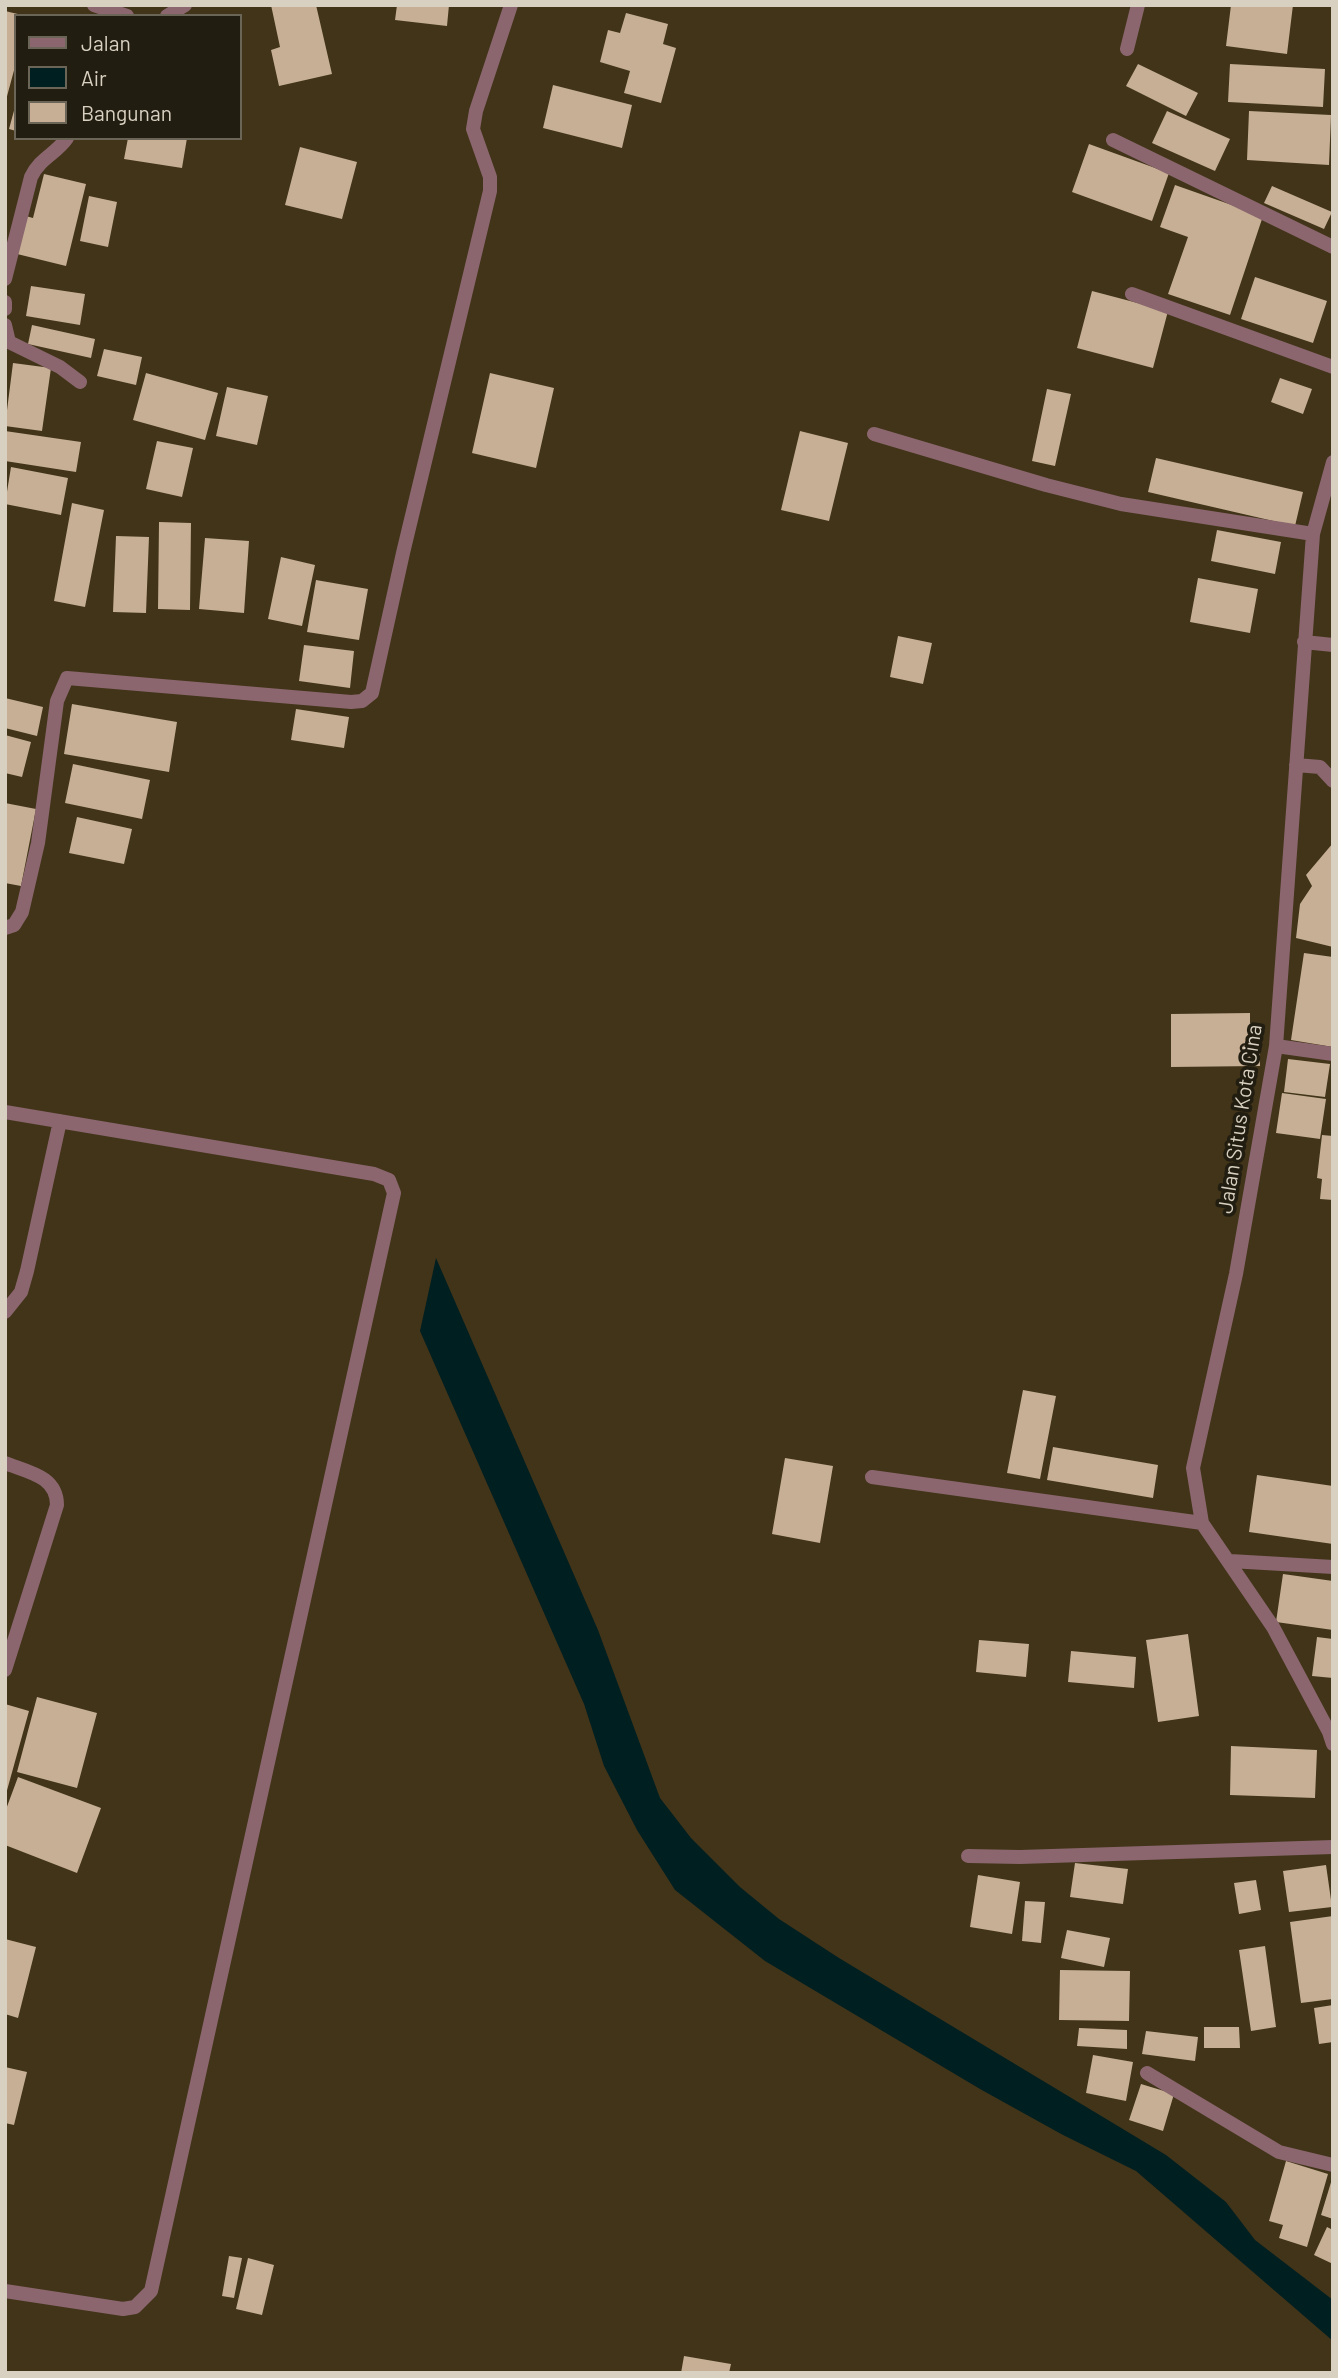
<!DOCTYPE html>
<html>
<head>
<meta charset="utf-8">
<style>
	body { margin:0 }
	#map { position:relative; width:1338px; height:2378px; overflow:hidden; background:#413419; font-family:Barlow,sans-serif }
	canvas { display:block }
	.frame { position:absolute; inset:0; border:7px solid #d8d1c1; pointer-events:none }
	.legend { position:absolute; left:14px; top:14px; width:228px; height:126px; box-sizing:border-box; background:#221d11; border:2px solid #6b6557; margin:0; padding:9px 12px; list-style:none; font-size:21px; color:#d8d1c1 }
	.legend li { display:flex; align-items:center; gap:14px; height:35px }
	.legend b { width:35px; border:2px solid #6b6557 }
</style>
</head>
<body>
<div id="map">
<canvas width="1338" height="2378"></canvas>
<div class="frame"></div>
<ul class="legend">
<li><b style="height:9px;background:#8b666e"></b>Jalan</li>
<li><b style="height:19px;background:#001f21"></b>Air</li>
<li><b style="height:19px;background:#c6af94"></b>Bangunan</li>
</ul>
</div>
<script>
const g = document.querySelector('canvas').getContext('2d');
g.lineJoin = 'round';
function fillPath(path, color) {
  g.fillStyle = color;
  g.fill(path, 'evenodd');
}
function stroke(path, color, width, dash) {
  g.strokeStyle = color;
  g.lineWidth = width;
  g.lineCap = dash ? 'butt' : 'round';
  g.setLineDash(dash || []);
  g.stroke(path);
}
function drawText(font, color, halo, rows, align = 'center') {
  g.font = font + ' Barlow,sans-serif';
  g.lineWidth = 7;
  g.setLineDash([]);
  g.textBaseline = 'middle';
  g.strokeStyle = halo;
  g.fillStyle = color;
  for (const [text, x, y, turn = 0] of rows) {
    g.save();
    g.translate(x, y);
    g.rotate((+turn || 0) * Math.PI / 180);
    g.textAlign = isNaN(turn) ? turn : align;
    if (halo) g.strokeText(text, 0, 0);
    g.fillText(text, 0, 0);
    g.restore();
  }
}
fillPath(new Path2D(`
	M436 1258 598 1630 660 1798 691 1838 740 1887 779 1919 839 1958 1166 2155 1226 2202 1255 2240 1333 2300V2341L1136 2171 1063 2135 980 2089 765 1961 675 1890 637 1830 604 1766 584 1704 420 1331Z`), '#001f21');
fillPath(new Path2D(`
	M271 5H316L332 74 279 86 271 50 280 47Z
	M397 5H449L447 26 395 20Z
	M1231 5H1293L1287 54 1226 46Z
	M5 11 22 15 16 16V63L6 100Z
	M626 13 668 24 663 44 676 48 661 103 624 93 630 71 600 62 608 30 620 33Z
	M1138 64 1198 93 1186 116 1126 86Z
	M1230 64 1325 69 1323 107 1228 102Z
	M553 85 632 105 622 148 543 128Z
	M15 107H16V131L9 129Z
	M1167 111 1230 139 1215 171 1152 143Z
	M1249 111 1331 115 1329 165 1247 160Z
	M128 138H187L182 168 124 159Z
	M1089 144 1169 173 1152 221 1072 192Z
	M300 147 357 162 342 219 285 205Z
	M44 174 86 184 66 266 13 253 22 215 33 218Z
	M1175 185 1263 216 1230 315 1168 294 1188 237 1160 227Z
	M1272 186 1332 212 1324 229 1264 203Z
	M89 196 117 202 108 247 80 241Z
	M1255 277 1327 301 1313 343 1241 319Z
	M31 286 85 294 80 325 26 316Z
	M1092 291 1168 311 1153 368 1077 348Z
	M32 325 95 339 91 358 28 344Z
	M104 349 142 357 136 385 97 376Z
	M13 363 51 368 42 431 5 426Z
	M146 373 218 393 205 440 133 420Z
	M490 373 554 388 536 468 472 453Z
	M1280 378 1312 389 1303 414 1271 402Z
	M227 387 268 396 257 445 216 436Z
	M1047 389 1071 394 1055 466 1032 461Z
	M5 431 81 442 76 472 5 461Z
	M800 431 848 443 829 521 781 510Z
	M157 441 193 448 182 497 146 489Z
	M1156 458 1303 492 1295 526 1148 492Z
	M11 467 68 478 61 515 5 504Z
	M72 503 104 510 85 607 54 601Z
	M159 522 191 523 190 610 158 609Z
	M1217 530 1281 542 1275 574 1211 561Z
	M116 536 149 537 146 613 113 612Z
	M205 538 249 541 244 613 199 609Z
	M281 557 315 565 302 626 268 619Z
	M1198 578 1258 589 1250 633 1190 622Z
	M316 580 368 589 359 640 307 632Z
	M898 636 932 643 923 684 890 677Z
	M304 645 354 651 350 688 299 681Z
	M5 698 43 707 37 736 5 728Z
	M72 704 177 722 169 772 64 754Z
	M296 709 349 717 344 748 291 740Z
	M5 735 31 742 22 777 5 773Z
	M73 764 150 780 142 819 65 803Z
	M5 803 36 809 21 886 5 883Z
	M77 817 132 829 124 864 69 853Z
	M1333 843V947L1296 938 1300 904 1312 886 1306 875Z
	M1304 953 1333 957V1047L1291 1040Z
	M1250 1013V1023H1259L1260 1066 1171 1067V1014Z
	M1288 1059 1330 1064 1325 1097 1284 1092Z
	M1282 1093 1326 1099 1320 1139 1276 1133Z
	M1322 1135 1333 1136V1200L1320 1199 1322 1179 1317 1178Z
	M1023 1390 1056 1396 1040 1479 1007 1473Z
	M1053 1447 1158 1465 1153 1498 1047 1480Z
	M785 1458 833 1466 820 1543 772 1534Z
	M1257 1475 1333 1486V1544L1249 1532Z
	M1283 1574 1333 1581V1630L1276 1622Z
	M1188 1634 1199 1716 1158 1722 1146 1640Z
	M1317 1637 1333 1639V1678L1312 1676Z
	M979 1640 1029 1644 1026 1677 976 1672Z
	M1071 1651 1136 1657 1134 1688 1068 1682Z
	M37 1697 97 1713 77 1788 17 1772Z
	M5 1704 29 1711 6 1794H5Z
	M1231 1746 1317 1750 1315 1798 1230 1795Z
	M18 1777 101 1808 77 1873 5 1845V1812Z
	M1075 1863 1128 1869 1123 1904 1070 1897Z
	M1326 1865 1332 1907 1289 1912 1283 1871Z
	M978 1875 1020 1882 1012 1934 970 1927Z
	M1256 1880 1261 1910 1239 1914 1234 1883Z
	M1025 1901 1045 1902 1041 1943 1022 1941Z
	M1333 1916V1999L1301 2003 1290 1922Z
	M1067 1930 1110 1938 1104 1967 1061 1958Z
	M5 1939 36 1947 18 2018 5 2014Z
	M1265 1946 1276 2027 1251 2031 1239 1950Z
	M1060 1970 1130 1971 1129 2021 1059 2020Z
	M1333 2005V2042L1319 2044 1314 2008Z
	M1204 2027H1239L1240 2048H1204Z
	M1079 2028 1127 2030V2049L1077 2046Z
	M1146 2031 1198 2037 1195 2061 1142 2054Z
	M1093 2055 1133 2062 1126 2101 1086 2093Z
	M5 2067 27 2072 14 2125 5 2123Z
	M1141 2084 1174 2094 1163 2131 1129 2120Z
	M1286 2161 1328 2174 1307 2247 1279 2238 1283 2225 1269 2221Z
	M1332 2179H1333V2219L1321 2215Z
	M1327 2227 1333 2230V2264L1314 2255Z
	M229 2256 242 2258 234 2298 222 2296Z
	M248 2258 274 2265 262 2315 236 2309Z
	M684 2356 731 2364 729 2373H681Z`), '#c6af94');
stroke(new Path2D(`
	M5 1112 374 1174 389 1180 394 1193 151 2291 135 2307 123 2309 5 2291
	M5 1312 21 1292 27 1271 60 1121
	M5 1463C28 1472 57 1476 57 1505L5 1670`), '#8b666e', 14);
stroke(new Path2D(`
	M94 5 127 16
	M167 16 185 5
	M1127 49 1138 5
	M1113 140 1333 247
	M5 279 31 177C40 158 56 154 67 138
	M1132 294 1333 367
	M5 302V309
	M5 325 9 342 60 367 80 382
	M874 434 1046 485 1121 504 1313 534
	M1333 462 1313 534 1276 1046 1236 1274 1193 1468 1202 1523 1273 1627 1329 1732 1333 1744
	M1304 642 1333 645
	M1296 765 1320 767 1333 781
	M5 928 14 925 22 912 38 843 57 701 67 678 351 702 362 701 372 693 403 553 490 191V177L473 129 476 111 511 5
	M1276 1046 1333 1054
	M872 1477 1202 1523
	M1230 1561 1333 1567
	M968 1856 1020 1857 1333 1847
	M1147 2073 1279 2152 1333 2165`), '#8b666e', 14);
drawText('21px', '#d8d1c1', '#221d11', [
	["Jalan Situs Kota Cina",1240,1119,-81]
]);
</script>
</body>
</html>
